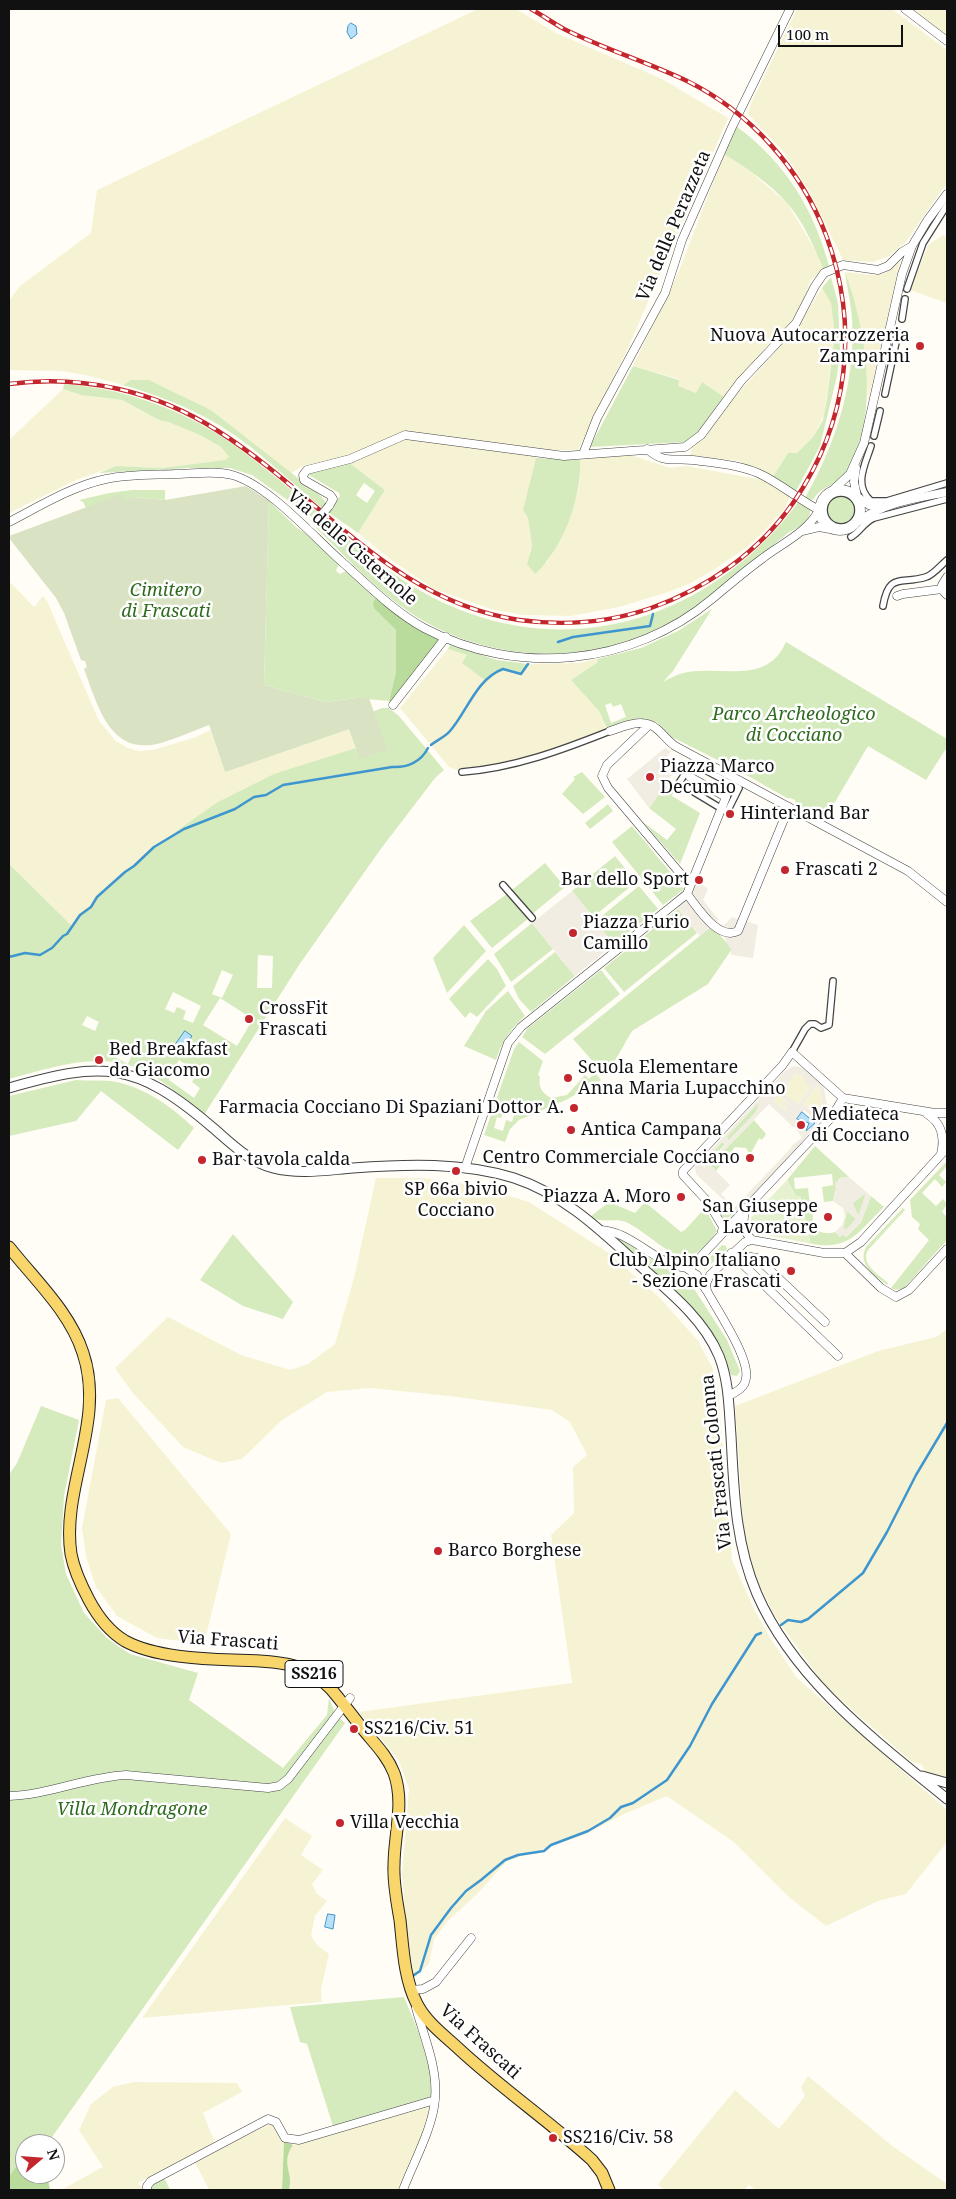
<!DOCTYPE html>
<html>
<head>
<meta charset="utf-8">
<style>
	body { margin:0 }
	#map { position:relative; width:956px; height:2199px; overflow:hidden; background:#fffdf5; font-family:"Noto Serif",serif }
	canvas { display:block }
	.frame { position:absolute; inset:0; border:10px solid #111; pointer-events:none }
	.north { position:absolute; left:15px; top:2134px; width:50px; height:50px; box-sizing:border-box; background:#fff; border:1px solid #a0a0a0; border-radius:50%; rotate:72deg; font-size:14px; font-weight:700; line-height:20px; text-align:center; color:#111 }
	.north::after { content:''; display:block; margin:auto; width:18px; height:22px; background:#c4262e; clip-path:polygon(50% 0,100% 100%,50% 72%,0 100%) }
	.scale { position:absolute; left:778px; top:25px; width:125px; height:22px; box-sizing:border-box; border:2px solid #111; border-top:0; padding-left:6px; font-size:15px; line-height:18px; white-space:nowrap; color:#111; -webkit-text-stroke:4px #fff; paint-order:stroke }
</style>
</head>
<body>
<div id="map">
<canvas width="956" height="2199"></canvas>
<div class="frame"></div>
<div class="north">N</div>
<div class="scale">100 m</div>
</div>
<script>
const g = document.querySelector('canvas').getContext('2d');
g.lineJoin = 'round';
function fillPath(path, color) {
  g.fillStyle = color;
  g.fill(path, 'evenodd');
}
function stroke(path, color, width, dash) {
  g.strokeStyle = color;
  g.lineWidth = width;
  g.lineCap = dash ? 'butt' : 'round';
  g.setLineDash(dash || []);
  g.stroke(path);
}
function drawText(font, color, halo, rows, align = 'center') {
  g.font = font + ' "Noto Serif",serif';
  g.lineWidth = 5;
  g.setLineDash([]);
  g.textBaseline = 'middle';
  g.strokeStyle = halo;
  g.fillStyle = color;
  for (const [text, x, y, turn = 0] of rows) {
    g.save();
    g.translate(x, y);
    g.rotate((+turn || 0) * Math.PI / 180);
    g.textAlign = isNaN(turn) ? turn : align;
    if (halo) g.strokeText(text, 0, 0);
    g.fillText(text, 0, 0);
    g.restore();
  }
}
fillPath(new Path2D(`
	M478 9H516L556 33 662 79 728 118 627 350 578 450H538L523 510 528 518 532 546 529 554 547 563 558 543 578 493 580 477V460L627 454 671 468 686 466 763 480 790 497 783 511 759 536 747 547 715 569 691 583 668 592 619 607 571 616 522 615 491 609 434 589 390 559 358 533 385 490 341 457 303 466 291 473 211 410 149 380H131L123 385 90 376 62 371 9 370V301L20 286 91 233 97 190Z
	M797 9H892L947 50V183L905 243 889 256 873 262 843 260 808 189 783 151 748 114 751 103Z
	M913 9H947V36L919 14Z
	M724 154 752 173 787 203 817 253 824 270 811 280 802 304 788 327 768 345 724 397 702 382 696 393 677 386 679 379 633 366 679 271Z
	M943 235 947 238V303L907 289 909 283H913L928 245Z
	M900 261 895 283 868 402 866 357 845 272 871 275 884 274Z
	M822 288 831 303 835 335 824 415 813 437 797 453 787 454 772 478 754 467 741 463 740 461 690 456 692 447 705 438 730 402 797 328Z
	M63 389 81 395 122 400 159 420 168 422 200 435 221 447 229 457 226 460 162 468 116 466 76 480 9 513V440Z
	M9 581 34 607 43 596 47 601 99 721 116 741 128 748 138 751 153 750 196 737 210 730 225 772 349 729 356 748 216 803 154 847 134 866 125 872 108 889 96 898 91 907 80 915 72 926 9 864Z
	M448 649 467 655 486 681 494 673 503 669 516 673 527 668 528 664 579 663 597 659 598 662 571 680 599 711 608 734 554 755 492 771 460 774V771L449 767 400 708Z
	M796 1073 803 1077 811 1087 798 1104 782 1092Z
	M817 1085 820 1090 823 1107 825 1108 821 1118 803 1104Z
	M779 1095 790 1104 789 1105 783 1103 788 1107 785 1110 774 1102Z
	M376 1178H422L475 1185 529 1202 607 1252 660 1298 698 1341 712 1367 718 1389 732 1560 754 1609 770 1638 797 1678 947 1810V1842L906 1894 878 1901 826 1926 790 1898 735 1843 667 1796 624 1814 584 1835 507 1861 480 1891 447 1922 434 1939 429 1964 414 1978 407 1930 402 1874 409 1789 399 1761 359 1712 572 1683 551 1535 574 1513 573 1467 587 1455 570 1422 552 1410 450 1396 370 1388 327 1392 282 1420 242 1459 221 1463 183 1447 132 1392 115 1368 168 1317 241 1355 290 1370 308 1364 335 1344 354 1278Z
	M947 1329V1778L926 1772 921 1764 912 1762 825 1686 774 1615 753 1571 744 1536 735 1406 878 1351 936 1337Z
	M118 1398 231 1534 204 1644 157 1638 117 1616 96 1587 86 1557 82 1528 106 1400Z
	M285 1818 312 1836 301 1855 323 1870 312 1884 317 1894 327 1901 315 1916 311 1936 317 1945 329 1954 321 1989 322 2002 142 2018Z
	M808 2076 891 2145 947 2184V2190H755L749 2185 744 2190H664L658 2184 735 2090 779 2129 805 2096 801 2087Z
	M134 2082 237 2083 242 2092 203 2113 215 2143 138 2183 144 2190H61L103 2167 79 2130 91 2104 113 2087Z
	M428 2107 430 2108 427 2122 401 2190H289L290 2185 287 2161 288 2152 293 2145Z
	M270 2124H274L284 2141 282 2190H209L195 2162Z`), '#f6f3d4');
fillPath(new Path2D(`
	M736 126C786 163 814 209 830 269L824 270C814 247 803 220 786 202 769 182 745 168 724 154Z
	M845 272C867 333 881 416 845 475 838 487 823 483 813 500L805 498C836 443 856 382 852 318 851 303 847 288 845 272Z
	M831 277 838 303 840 349 837 376 820 446 795 493 772 478 788 453H797L813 437 823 420 827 398 835 335 831 303 822 288Z
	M633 366 679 380 678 386 696 393 702 382 724 397 698 434 686 442 590 447Z
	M131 380H149L211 410 321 496 327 504 323 509C288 480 252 443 212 421 184 405 154 394 123 385Z
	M64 384C125 388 187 411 237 447 265 468 293 491 320 514L316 519 313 518 252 475 230 468H190L99 473 116 466 162 468 225 460 229 457 221 447 200 435 168 422 159 420 122 400 81 395 63 389Z
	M536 458 580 460C582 497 563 549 535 574L527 564 532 546 528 518 523 510Z
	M348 462 385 490 358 533 328 512 340 496 339 493 309 475 312 472ZM364 483 375 491 367 503 356 495Z
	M132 490H165V500L135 497 125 501 86 508 83 502 79 500 109 493Z
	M824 510a17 17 0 1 1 34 0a17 17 0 1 1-34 0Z
	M269 501 297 528 307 534 339 564 336 571 340 574 346 571 376 598 373 602 375 608 396 630V672L389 701 356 698 325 702 264 685Z
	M799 501 810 510C811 522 797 528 788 533 753 561 719 594 680 617 601 666 497 666 417 617 379 593 347 558 315 527L323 518C357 546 391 576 430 596 564 667 712 620 799 501Z
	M712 609 673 671 663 682C668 679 674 676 680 674 717 663 766 688 786 642L947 739V747L926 780 868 746 825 819 796 805 795 800 790 798H787L741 772 672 737 658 723 639 718 607 729 599 711 571 680 598 662 597 659 641 648 678 631ZM611 703 613 707 621 704 626 717 611 723 605 705Z
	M450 645 497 660 528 664 521 674C506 671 497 666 486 681L462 663 467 655 448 649Z
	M382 708H389L399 716 444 770 435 778 380 850 299 965 204 1115C179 1094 152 1069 119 1063 83 1056 44 1070 9 1079V864L72 926 80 915 91 907 96 898 108 889 125 872 134 866 154 847 216 803 274 774 356 748 349 729 225 772ZM258 955 273 956 272 988H257ZM222 970 233 975 222 998 212 994ZM173 992 201 1006 193 1023 183 1019 186 1011 177 1007 174 1013 165 1009ZM220 998 253 1019 237 1046 203 1025ZM87 1016 99 1022 95 1031 82 1025ZM121 1046 133 1052 128 1064 115 1057ZM179 1060 198 1073 192 1082 200 1088 194 1098 169 1080Z
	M582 772 605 797 583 814 562 794 575 779 573 777Z
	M665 785 674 791 672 796 700 813 680 864 643 822 667 840 676 829 649 808Z
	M608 804 613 811 590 829 585 823Z
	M632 826 684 889 663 905 612 842Z
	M615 856 636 882 593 917 572 891Z
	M545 863 565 887 531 915 512 890Z
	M639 886 658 909 606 950 593 923Z
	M508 893 529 918 492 948 470 921Z
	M678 909 697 933 624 992 604 968Z
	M532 923 553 949 511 982 494 954Z
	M464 925 486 951 447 993 433 958Z
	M712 926 732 949 708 984 632 1031 606 1076 573 1039Z
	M555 952 575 976 531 1012 519 999 513 986Z
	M488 959 497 969 506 986 477 1017 470 1012 465 1018 449 999Z
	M601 970 620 994 545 1054 522 1037 528 1028Z
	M508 991 525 1016C511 1028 501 1043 496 1060L464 1046 486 1011Z
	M519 1042 543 1061 538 1075 540 1077C538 1087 542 1093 551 1098L567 1095 585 1075 589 1079 593 1075 582 1060 584 1058 601 1080 566 1100 519 1120 510 1129 505 1142 484 1135 514 1049ZM504 1108 515 1112 512 1122 506 1120 503 1131 494 1128 497 1117 501 1118Z
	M76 1080C88 1081 100 1080 111 1081 143 1086 171 1106 194 1128L178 1150 101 1091 76 1121 9 1136V1096Z
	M761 1100 756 1112 729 1140 726 1137Z
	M754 1120 766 1134 762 1140 759 1138 750 1155 746 1148 735 1147 716 1171 710 1165Z
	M722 1142 725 1144 706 1165 712 1171 702 1164Z
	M815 1146 849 1177 839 1178 833 1201 824 1202 822 1187 833 1185 832 1174 794 1178 795 1189 808 1188 810 1206 814 1210C809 1226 819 1237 835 1232L840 1237 843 1234 846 1237 861 1222 871 1196 884 1207C857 1233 849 1252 808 1243L810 1241 800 1196H796L787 1180Z
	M947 1161V1166L939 1175 946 1182 942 1187 935 1179 922 1193 936 1206 943 1199 947 1204 942 1212 947 1217V1240L905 1287C900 1290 896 1291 891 1288L929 1240 918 1229 920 1224 912 1217 910 1200Z
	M866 1193 859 1215 856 1213 852 1203Z
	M725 1201 735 1211 725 1221 717 1209Z
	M609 1202 635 1213 645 1202 681 1232 685 1230 705 1208 717 1231C684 1281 665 1243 628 1223 617 1217 602 1224 590 1217Z
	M903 1208 905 1210 868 1250C860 1264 878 1274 888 1283L887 1285C875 1275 857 1265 866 1247Z
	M847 1211 856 1219 846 1230 843 1228Z
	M233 1234 293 1302 283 1319 243 1306 200 1280Z
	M615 1236 691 1284 727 1340 740 1371 737 1376 731 1375 714 1340 614 1237Z
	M722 1245 726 1246 727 1249 705 1270 702 1266Z
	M41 1406 79 1420 64 1496 61 1545 66 1574 84 1613 108 1639 130 1654 198 1673 189 1700 283 1768 327 1715 329 1698 336 1715 345 1723 47 2144H25V2174L9 2190V1475L17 1463Z
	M404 1997C417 2029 434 2063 431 2097L333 2126 307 2044 300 2042 290 2007Z
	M164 2177 170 2190H149V2186Z`), '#d5ebbd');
fillPath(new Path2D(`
	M376 598 439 640 391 703 389 701 396 672V630L374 608 373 602Z
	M284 2141 293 2145C280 2163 294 2173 289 2190H282Z
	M25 2154V2174H47L50 2190H9V2177Z`), '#b9dc9c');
fillPath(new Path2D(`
	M246 486 269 501 264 685 325 702 356 698H369L387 749 360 759 349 729 225 772 209 725C193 731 177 738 161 743 110 757 98 706 84 669L87 667 85 661 81 660 64 613 56 598 9 538V536L122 494 125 501 134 497 165 500Z`), '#d9e3c4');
fillPath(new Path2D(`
	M787 1180 796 1196H800L810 1242 808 1243 756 1233 750 1227 751 1218Z`), '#e6f2cf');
fillPath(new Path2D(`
	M665 748 671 751 662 765 673 773 649 808 627 779Z
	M690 875 708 889 703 900 719 920 700 936 671 900 684 889 686 880Z
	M572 891 614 944 575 976 532 923Z
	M732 917 758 925 753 958 731 955V949L726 942 723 926Z
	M794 1066 803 1068 823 1083 827 1104H829L828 1111 790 1156 728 1222 726 1221 735 1211 696 1174 695 1167 785 1071ZM796 1073 803 1077 806 1084 811 1087 798 1104 782 1092ZM817 1085 820 1090 823 1107 825 1108 821 1117 803 1104ZM779 1095 790 1104 789 1105 784 1101 782 1103 787 1107 785 1110 774 1102ZM759 1102 756 1112 729 1140 727 1137ZM769 1104 793 1127H795L802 1138 791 1146 792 1147 735 1207 721 1194 730 1185 710 1165ZM804 1110 818 1121 806 1131 795 1126 797 1118ZM722 1142 725 1145 706 1165 710 1170 703 1166 702 1164Z
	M849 1177 871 1196 861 1222 847 1237 843 1234 840 1237 835 1232 842 1225 845 1216 843 1208 833 1201 836 1192 835 1182H839V1178ZM866 1193 859 1215H858L853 1203ZM847 1211 856 1219 846 1230 843 1227Z`), '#f1ede2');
const water = new Path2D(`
	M351 23 356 26 357 34 351 39 347 32 348 26Z
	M185 1031 192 1036 183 1049 176 1044Z
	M802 1112 815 1123 806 1131 809 1123 797 1119Z
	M328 1914 335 1915 333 1929 325 1927Z`);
fillPath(water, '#b9e0f7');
stroke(water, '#3f96cf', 1);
stroke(new Path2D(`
	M558 642 573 637 650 626 653 614
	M431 745C437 740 445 737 450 731 467 712 476 679 503 669L521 674 528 664
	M9 957 25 953 40 955 52 948 63 936 67 934 80 915 91 907 97 897 125 872 134 866 154 847 184 829 235 809 254 797 266 795 283 785 392 767C407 768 421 762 428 748
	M781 1625 788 1620 801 1622 808 1619 863 1573 887 1532 916 1475 947 1423
	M414 1975 420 1971 431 1935 451 1908 466 1891 481 1880 505 1860 518 1855 544 1851 551 1845 588 1831 610 1818 621 1807 633 1803 667 1780 690 1746 712 1704 756 1635 761 1633`), '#3f96cf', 2.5);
const pedestrian = new Path2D(`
	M907 289 923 243 947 205
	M902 319 905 299
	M885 394 898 333
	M874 436 880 411
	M871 446C865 465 853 485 871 501H887L947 483
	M824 510a17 17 0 1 1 34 0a17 17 0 1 1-34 0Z
	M851 537C860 532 864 522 874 518L947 499
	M883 606C889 572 900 585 926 577 933 575 941 565 947 560
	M692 763 739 788 727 812 679 783Z
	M462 772C514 768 562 750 610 731
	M503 885 532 918
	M792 1052 805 1029 810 1024H815L821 1028 829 1025 833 981`);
const minor = new Path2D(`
	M905 9 947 41
	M647 449C664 464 672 458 693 460 715 463 744 465 764 476 783 486 800 500 819 510
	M583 454 597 418 665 293 682 240 732 127 790 9
	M856 468 854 482 857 496
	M819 510a21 21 0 1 1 42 0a21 21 0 1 1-42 0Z
	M834 489 850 474 864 443 902 274 912 246 927 221 947 194
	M859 498 869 505 882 507
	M329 506 333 499 330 495 304 480 303 475 307 470 350 459 405 435 564 456 685 447 701 435 741 381 796 323 815 286 824 273 843 265 878 270 888 266 902 252 912 246
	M9 522C40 506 72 486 106 479 129 474 153 475 176 474 194 474 214 470 232 475 267 484 313 536 341 561 367 584 393 611 424 628 517 677 632 666 712 599 729 585 745 571 763 558 781 544 808 532 819 510
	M858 522C881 503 918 498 947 492
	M802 531 819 527 830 529
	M947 577 942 585 944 592 947 595
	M897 596 903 594 942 589
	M393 705 446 637
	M649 725 607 765 602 776 608 788 690 885
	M610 731C625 726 643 717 657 729 664 735 668 741 675 746L908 871 947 902
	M687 894C698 908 718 941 738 931L789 807
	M843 1098 935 1113H947
	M927 1114C942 1123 945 1137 941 1154
	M465 1168 508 1043 521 1027 687 894 726 797 690 777
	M745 1212C742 1224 743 1231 752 1240
	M600 1230C632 1230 663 1272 691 1267L831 1118 843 1098
	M721 1235 723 1227 708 1202 683 1175V1171L782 1066 792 1052 843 1098
	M731 1253 838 1356
	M845 1253 861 1242 947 1148
	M738 1260 744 1256 757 1258 825 1322
	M686 1268 697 1275 706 1290
	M728 1396C736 1392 745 1388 746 1378 750 1358 717 1310 707 1291L706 1284 710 1275 745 1242 752 1240 824 1253H845L881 1288 896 1297 909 1290 947 1249
	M9 1796C49 1795 86 1777 126 1775L268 1788 279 1786 288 1779 350 1698
	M412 1992 411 1990 423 1989 436 1982 471 1938
	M147 2190V2186L151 2181 268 2119 276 2122 285 2138 299 2140 435 2100
	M403 2190C413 2163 433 2128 435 2099 438 2068 424 2037 416 2008`);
const tertiary = new Path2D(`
	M9 1088C103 1061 135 1061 212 1127 231 1143 249 1162 273 1168 300 1175 327 1170 353 1168 407 1164 462 1162 514 1178 560 1193 595 1225 630 1257 662 1286 702 1315 719 1356 729 1381 729 1409 731 1436 734 1490 735 1543 757 1594 795 1681 876 1741 947 1799
	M922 1776 947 1783`);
const primary = new Path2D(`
	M9 1247C35 1280 70 1312 83 1353 106 1421 61 1487 71 1554 74 1570 81 1585 89 1600 97 1615 110 1632 125 1641 154 1657 202 1659 234 1660 271 1661 304 1660 331 1689 342 1702 352 1715 362 1728 373 1742 387 1755 394 1773 405 1803 394 1834 394 1865 393 1883 397 1902 400 1920 403 1947 404 1979 417 2004 427 2023 444 2035 459 2049 501 2088 549 2121 592 2160L602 2173 609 2190`);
stroke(pedestrian, '#444', 8);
stroke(minor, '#444', 9);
stroke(tertiary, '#444', 11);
stroke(primary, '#222', 13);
stroke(pedestrian, '#fff', 5.5);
stroke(minor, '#fff', 8);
stroke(tertiary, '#fff', 9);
stroke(primary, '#f9d66b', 11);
const rail = new Path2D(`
	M9 384C82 374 156 391 218 431 322 497 390 600 519 620 564 626 608 623 651 608 707 588 758 553 793 503 849 422 860 326 826 235 801 169 750 112 687 81 647 62 604 49 564 29 553 23 542 15 531 9`);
stroke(rail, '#c4262e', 4.5);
stroke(rail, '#fff', 2.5, [8]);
const minorBridge = new Path2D(`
	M314 524 329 506`);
stroke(minorBridge, '#444', 9, []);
stroke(minorBridge, '#fff', 8);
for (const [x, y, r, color] of [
	[920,346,5,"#c4262e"],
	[650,777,5,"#c4262e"],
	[730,814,5,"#c4262e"],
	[785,870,5,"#c4262e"],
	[699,880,5,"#c4262e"],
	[573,933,5,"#c4262e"],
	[249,1019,5,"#c4262e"],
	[99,1060,5,"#c4262e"],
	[568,1078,5,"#c4262e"],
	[574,1108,5,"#c4262e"],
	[801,1125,5,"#c4262e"],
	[571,1130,5,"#c4262e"],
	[750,1158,5,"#c4262e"],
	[202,1160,5,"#c4262e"],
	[456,1171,5,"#c4262e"],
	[681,1197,5,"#c4262e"],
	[828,1217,5,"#c4262e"],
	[791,1271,5,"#c4262e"],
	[438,1551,5,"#c4262e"],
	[354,1729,5,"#c4262e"],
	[340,1823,5,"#c4262e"],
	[553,2138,5,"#c4262e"]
]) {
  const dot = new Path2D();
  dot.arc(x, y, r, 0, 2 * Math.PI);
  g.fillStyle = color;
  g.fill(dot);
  stroke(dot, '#fff', 2);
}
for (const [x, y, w] of [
	[314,1674,58]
]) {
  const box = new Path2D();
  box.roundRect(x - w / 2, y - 13.5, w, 27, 4);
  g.fillStyle = '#fff';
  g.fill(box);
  stroke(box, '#111', 1);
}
drawText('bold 16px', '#111', null, [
	["SS216",314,1674]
]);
drawText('18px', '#111', '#fff', [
	["Via delle Perazzeta",674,226,-67],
	["Via delle Cisternole",352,548,41],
	["Via Frascati Colonna",717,1462,-96],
	["Via Frascati",228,1641,4],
	["Via Frascati",480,2042,42]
]);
drawText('18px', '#111', '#fff', [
	["Nuova Autocarrozzeria",910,336,"right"],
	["Zamparini",910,357,"right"],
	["Piazza Marco",660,767],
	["Decumio",660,788],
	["Hinterland Bar",740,814],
	["Frascati 2",795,870],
	["Bar dello Sport",689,880,"right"],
	["Piazza Furio",583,923],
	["Camillo",583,944],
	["CrossFit",259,1009],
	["Frascati",259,1030],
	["Bed Breakfast",109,1050],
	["da Giacomo",109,1071],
	["Scuola Elementare",578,1068],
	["Anna Maria Lupacchino",578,1089],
	["Farmacia Cocciano Di Spaziani Dottor A.",564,1108,"right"],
	["Mediateca",811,1115],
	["di Cocciano",811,1136],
	["Antica Campana",581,1130],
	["Centro Commerciale Cocciano",740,1158,"right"],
	["Bar tavola calda",212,1160],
	["SP 66a bivio",456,1190,"center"],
	["Cocciano",456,1211,"center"],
	["Piazza A. Moro",671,1197,"right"],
	["San Giuseppe",818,1207,"right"],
	["Lavoratore",818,1228,"right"],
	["Club Alpino Italiano",781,1261,"right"],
	["- Sezione Frascati",781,1282,"right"],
	["Barco Borghese",448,1551],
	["SS216/Civ. 51",364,1729],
	["Villa Vecchia",350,1823],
	["SS216/Civ. 58",563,2138]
], 'left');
drawText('italic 18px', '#2f6b1f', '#fff', [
	["Cimitero",166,591],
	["di Frascati",166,612],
	["Parco Archeologico",794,715],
	["di Cocciano",794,736],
	["Villa Mondragone",132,1810]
]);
</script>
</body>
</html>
